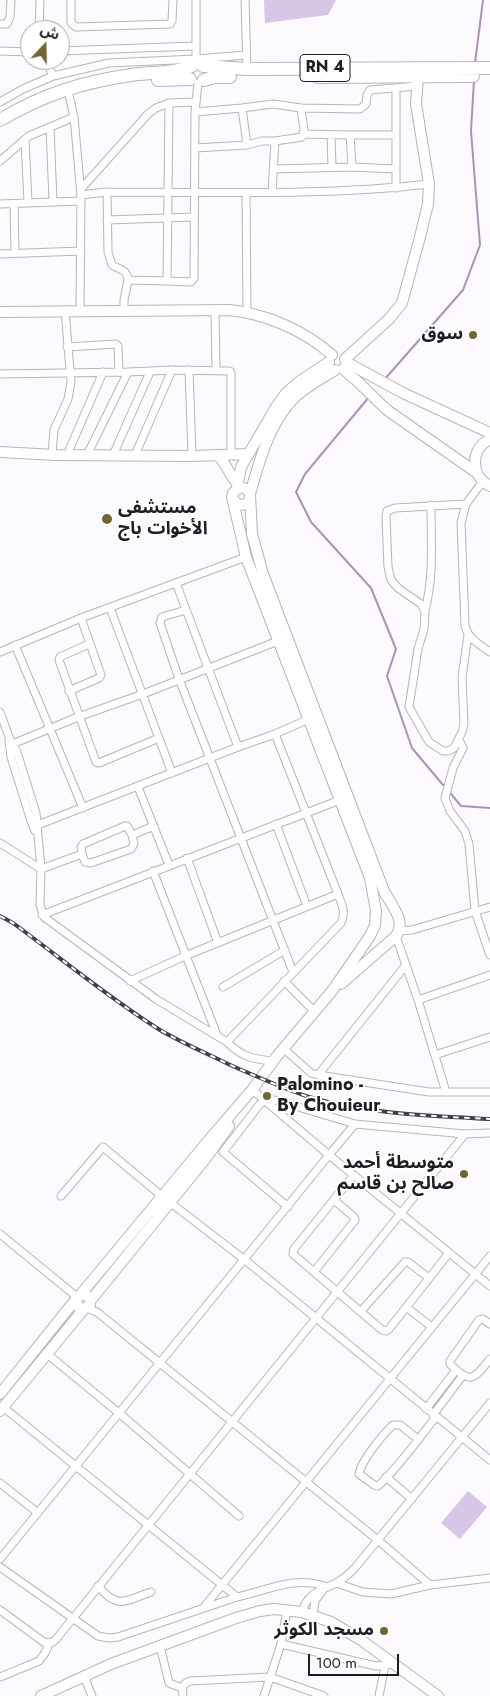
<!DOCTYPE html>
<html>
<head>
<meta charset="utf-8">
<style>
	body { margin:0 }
	#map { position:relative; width:490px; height:1696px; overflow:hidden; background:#fdfaff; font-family:Jost,"Noto Sans Arabic",sans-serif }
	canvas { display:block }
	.north { position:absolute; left:20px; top:20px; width:50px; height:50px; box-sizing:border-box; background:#fff; border:1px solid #a5a5a5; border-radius:50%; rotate:21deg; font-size:14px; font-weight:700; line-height:20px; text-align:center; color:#1e1d1f }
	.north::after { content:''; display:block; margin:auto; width:18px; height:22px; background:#706733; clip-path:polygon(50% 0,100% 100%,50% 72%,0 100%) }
	.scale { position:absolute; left:308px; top:1654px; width:91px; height:22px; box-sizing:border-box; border:2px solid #1e1d1f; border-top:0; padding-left:6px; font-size:15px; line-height:18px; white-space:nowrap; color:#1e1d1f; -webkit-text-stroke:4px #fff; paint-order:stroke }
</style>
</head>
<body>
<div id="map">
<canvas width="490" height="1696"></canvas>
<div class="north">ش</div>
<div class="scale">100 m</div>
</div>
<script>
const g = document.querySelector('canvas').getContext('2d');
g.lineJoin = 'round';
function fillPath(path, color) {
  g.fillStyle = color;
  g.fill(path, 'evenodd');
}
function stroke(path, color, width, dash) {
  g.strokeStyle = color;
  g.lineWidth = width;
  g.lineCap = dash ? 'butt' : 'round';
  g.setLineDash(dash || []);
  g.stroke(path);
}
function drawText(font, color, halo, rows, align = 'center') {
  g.font = font + ' Jost,"Noto Sans Arabic",sans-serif';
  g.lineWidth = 4;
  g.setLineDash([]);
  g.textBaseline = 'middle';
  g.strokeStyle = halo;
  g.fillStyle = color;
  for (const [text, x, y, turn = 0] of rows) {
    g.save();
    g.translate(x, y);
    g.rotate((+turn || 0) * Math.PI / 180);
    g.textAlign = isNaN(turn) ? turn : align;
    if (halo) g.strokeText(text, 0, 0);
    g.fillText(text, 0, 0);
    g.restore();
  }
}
fillPath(new Path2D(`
	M264 0H336L328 15 265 23Z
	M468 1491 487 1507 460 1539 441 1523Z`), '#d7c6e5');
stroke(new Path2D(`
	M475 63 483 0
	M384 380 463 290 480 245 471 131 474 80
	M369 397 305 474 296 492 311 522 371 588 396 649 387 676 412 748 443 785
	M451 794 461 806 490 808`), '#a993bc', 2);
const street = new Path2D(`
	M71 0V23L76 27 170 24 172 21 173 0
	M245 0 247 69
	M0 24H7L10 17 11 0
	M39 30 40 0
	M0 51 30 52
	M60 51 195 46
	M46 60 53 76
	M196 62V0
	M396 88V188
	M0 102 23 89 53 76 109 63 196 59 246 55
	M242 108 273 104 301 108
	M195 112 242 108 247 145 262 141H275
	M74 117 81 195 80 310
	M50 127 53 201
	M304 134 350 135
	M331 135 332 167
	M25 140 28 202
	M195 148 247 145
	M0 161 29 136 74 117 69 95
	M352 167 396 169
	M274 169 352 167 350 135H396
	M81 189 148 114 156 108 169 103
	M107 192 108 252 112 265C120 270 127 269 128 280L167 281 169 103 196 102
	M272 192 275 141 302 137 304 130 301 108 360 109 366 104 367 95 370 90 417 86
	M246 193 247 312
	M81 195 107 192C214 192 323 196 429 184
	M0 204 81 201
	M14 204 15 253
	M107 220 194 217
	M0 254 81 251
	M167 281 191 282 194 278 195 112 198 83
	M124 310V300L128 280
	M215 310 216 370
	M67 347 116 344 118 346 119 372
	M189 370 192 456
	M0 374 128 372 172 370 230 371 231 373V455
	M52 454 54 430 68 399 71 382 65 310
	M67 455 103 372
	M87 455 128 372
	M113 455 150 372
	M135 455 172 370
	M483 481 466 504 461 523 465 625C467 638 480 645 490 652
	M466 504 395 508 387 511 386 516 388 567 391 580 398 588 421 604 425 611 424 629 418 649 409 707 429 742 443 751H448L454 748 462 732 464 724 462 677 468 635
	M176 583 238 747
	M110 608 172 773
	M186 610 162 617 160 623 179 679 293 972
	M425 611C434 576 431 541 431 505
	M89 644 60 657 59 660 96 762 99 763 159 738
	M15 645 83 808
	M0 652 81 618 246 557
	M69 691 99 678 101 675 81 618
	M0 712 9 737 17 752 36 813 41 869 40 905 44 917 156 999 227 1042 341 923C346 912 342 905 338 894L275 734
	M459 740 463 748 453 768 445 798 450 811 465 831 469 844 475 911 490 955
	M9 741 11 757 31 821 35 831
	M10 745 78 717 143 694 283 639
	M138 787 169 865
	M276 824 305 901
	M35 826 238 747 275 734 309 719
	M0 843 41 869 82 854 81 847 83 844 125 826H127L132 835 154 826
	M82 854 85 862 91 863 131 849 134 844 132 835
	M187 858 218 943
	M153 871 217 1035
	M42 915 340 800
	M399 931 412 930 490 907
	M130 981 185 956 338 894
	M284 981 314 1011
	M223 987 285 950
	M418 1000 490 975
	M227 1042C242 1057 252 1059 273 1061
	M284 1049 311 1073 318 1075 429 1092H446L418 1000 396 936
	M435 1055 490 1037
	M318 1075 406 965
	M446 1092H490
	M256 1093 329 1155 355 1124 465 1134 490 1133
	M353 1176 294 1249 293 1254 382 1330 386 1331 389 1329 449 1253
	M61 1196 103 1147 163 1197 245 1260 490 1460
	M288 1207 223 1152 260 1104 265 1101 275 1100 355 1124
	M0 1234 77 1297
	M314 1272 355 1220 354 1217 334 1200
	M406 1307 432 1327
	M86 1308 97 1312 379 1541 430 1585
	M361 1311 405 1262H408L429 1278
	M490 1324 483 1319 479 1320 450 1361V1364C471 1385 474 1379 490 1359
	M46 1353 119 1413 329 1155 490 1286
	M3 1407 237 1597C270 1590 293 1575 328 1587
	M426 1409 456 1370
	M433 1415 463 1375
	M418 1439 400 1425H393C383 1434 361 1461 359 1474L374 1485 378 1486C399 1467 418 1439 436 1417
	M386 1477 412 1499
	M0 1483 38 1513
	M0 1559 119 1413 239 1516
	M0 1567 98 1636 109 1638 118 1637 237 1597
	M336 1583 363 1592 391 1594 430 1585 490 1578
	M98 1586C118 1610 125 1601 151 1592
	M204 1607 490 1256
	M0 1610 45 1643 53 1642 57 1638 465 1134
	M302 1612C307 1594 319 1591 334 1584 342 1580 348 1575 354 1569L490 1403
	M313 1615 315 1601 323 1590
	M281 1644 376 1666 394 1664
	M160 1646 169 1683 182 1688
	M84 1676 92 1696
	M0 1677 39 1661 45 1653 49 1644
	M183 1696C182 1688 182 1684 190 1681L270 1677 324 1696
	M264 1696 281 1644 287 1610
	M379 1696 385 1666`);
const secondary = new Path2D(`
	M0 312 230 310C267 314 305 331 332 355
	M345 359 389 319 402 303 420 237 428 204 429 184 416 104 418 76
	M346 362 403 393 490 433
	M343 369 357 381 387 410 477 473
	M490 439C470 449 470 476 490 486
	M0 452 56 455 192 456 248 454
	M218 456C227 464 229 475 237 483
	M237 488 241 467 276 407 286 393 300 381 329 362
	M250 494C259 462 269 424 293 399 305 387 321 379 335 370
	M250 499 246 504 238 505 232 498 233 493 240 487 247 489 250 494 252 534 263 574 384 891C391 905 407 921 396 936L341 984
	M81 1294 208 1141 252 1090 277 1056 332 991 370 936 375 925 376 911 370 878 246 557 233 501
	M91 1300 206 1158 229 1126
	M0 1394 76 1299
	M0 1411 84 1309 90 1305V1298L84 1294 77 1297 76 1301 79 1308 84 1309
	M41 1696 111 1664 236 1618 260 1611 274 1609 302 1612 331 1622 361 1640 438 1696`);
const highway = new Path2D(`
	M203 66 247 69 490 68
	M318 77 473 76
	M158 80 190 79
	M204 80 215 77H230
	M0 120C42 95 82 82 131 75 151 72 173 74 192 66`);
stroke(street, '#b7b4ba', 9);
stroke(secondary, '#b7b4ba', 12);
stroke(highway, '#b7b4ba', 14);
stroke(street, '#fff', 7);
stroke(secondary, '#fff', 10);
stroke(highway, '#fff', 12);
const rail = new Path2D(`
	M0 916 13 923C62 959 109 998 160 1030 182 1043 206 1053 228 1064 255 1076 282 1088 309 1097 367 1114 430 1116 490 1119`);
stroke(rail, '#414042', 4);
stroke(rail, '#fff', 2, [5.5]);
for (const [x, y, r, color] of [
	[473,335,5,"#706733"],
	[107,519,6,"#706733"],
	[267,1096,5,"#706733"],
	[464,1174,5,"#706733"],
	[384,1631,5,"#706733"]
]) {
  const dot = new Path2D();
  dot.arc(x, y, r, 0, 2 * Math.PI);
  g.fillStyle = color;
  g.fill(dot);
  stroke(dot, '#fff', 2);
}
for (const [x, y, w] of [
	[325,68,50]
]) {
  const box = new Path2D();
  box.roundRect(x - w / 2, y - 13.5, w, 27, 4);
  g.fillStyle = '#fff';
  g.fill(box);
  stroke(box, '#1e1d1f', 1);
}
drawText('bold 16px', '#1e1d1f', null, [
	["RN 4",325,68]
]);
drawText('bold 18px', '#1e1d1f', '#fff', [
	["سوق",463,335],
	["مستشفى",118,509,"left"],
	["الأخوات باج",118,530,"left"],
	["Palomino -",277,1086,"left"],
	["By Chouieur",277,1107,"left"],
	["متوسطة أحمد",454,1164],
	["صالح بن قاسم",454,1185],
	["مسجد الكوثر",374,1631]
], 'right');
</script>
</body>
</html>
